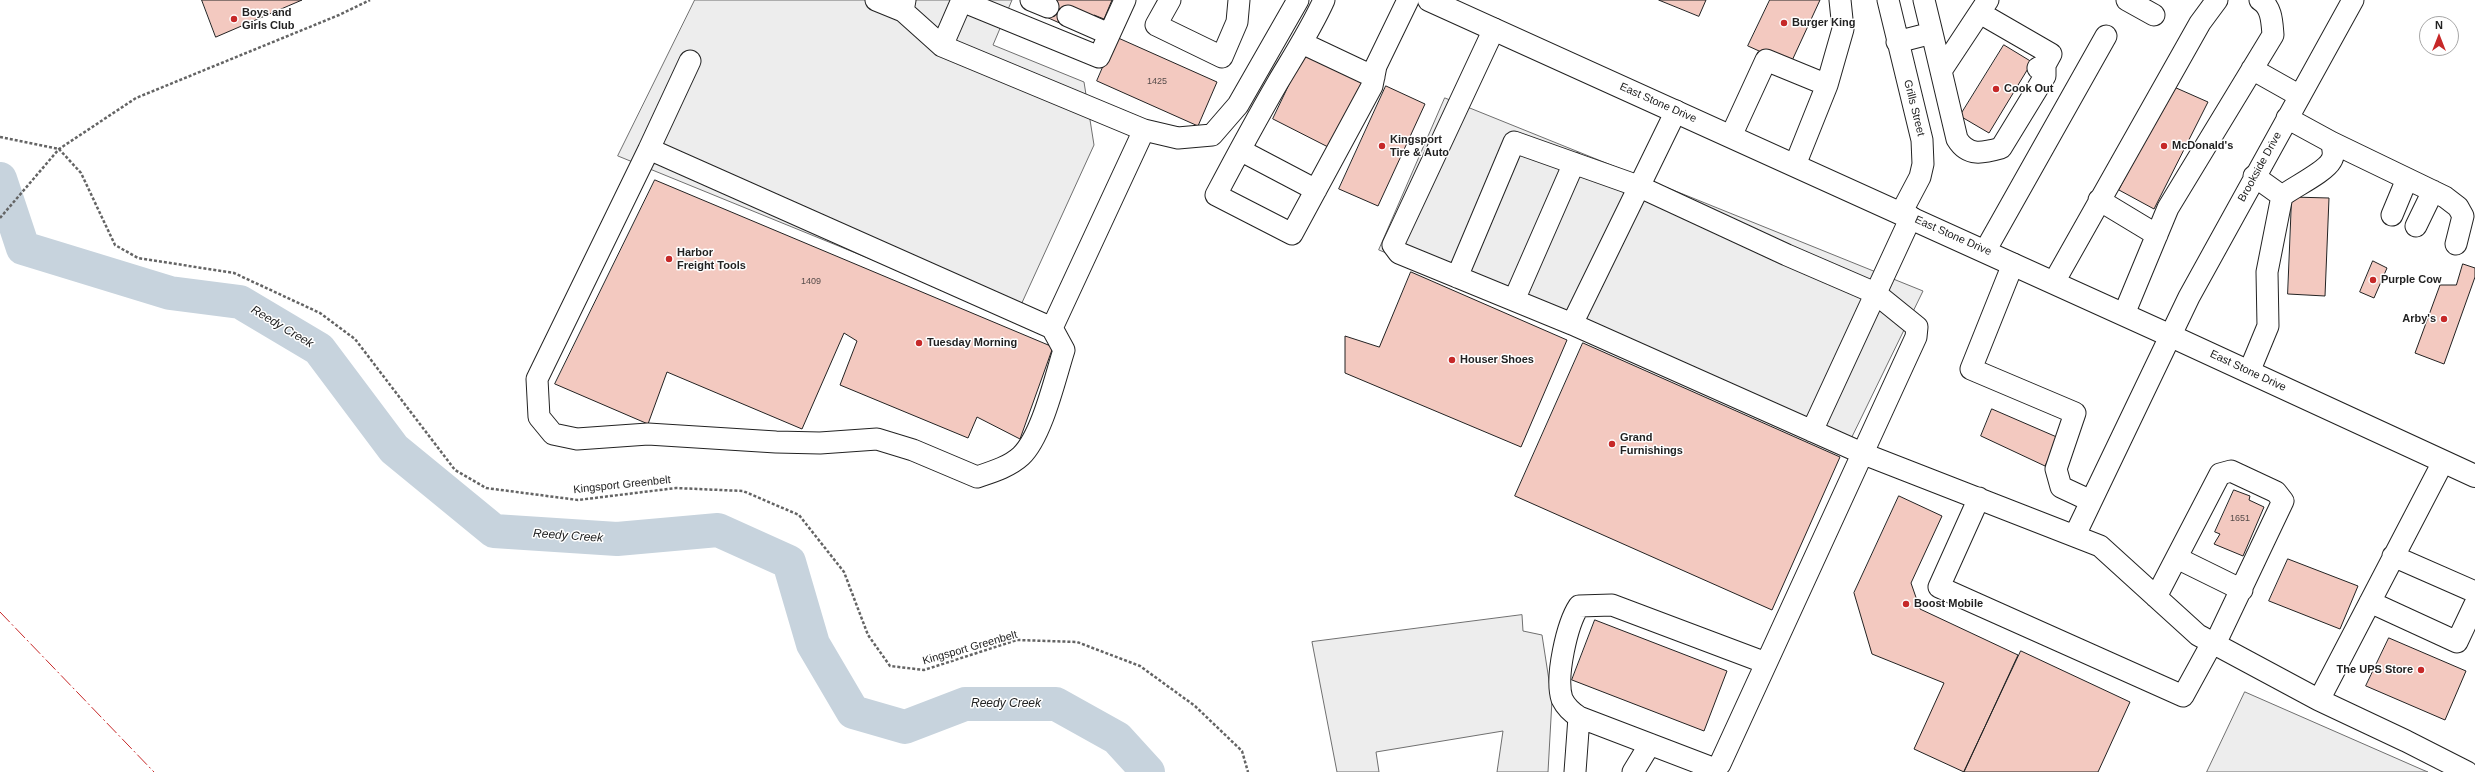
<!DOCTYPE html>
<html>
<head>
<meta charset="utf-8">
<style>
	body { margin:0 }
	#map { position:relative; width:2475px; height:772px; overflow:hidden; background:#fff; font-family:Arial,sans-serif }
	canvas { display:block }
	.north { position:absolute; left:2419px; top:16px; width:40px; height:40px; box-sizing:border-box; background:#fff; border:1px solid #a7a7a7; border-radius:50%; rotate:0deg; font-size:11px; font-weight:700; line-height:16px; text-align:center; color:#222 }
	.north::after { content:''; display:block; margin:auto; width:14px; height:18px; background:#c62828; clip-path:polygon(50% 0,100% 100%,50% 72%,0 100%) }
</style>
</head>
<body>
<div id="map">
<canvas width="2475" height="772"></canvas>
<div class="north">N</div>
</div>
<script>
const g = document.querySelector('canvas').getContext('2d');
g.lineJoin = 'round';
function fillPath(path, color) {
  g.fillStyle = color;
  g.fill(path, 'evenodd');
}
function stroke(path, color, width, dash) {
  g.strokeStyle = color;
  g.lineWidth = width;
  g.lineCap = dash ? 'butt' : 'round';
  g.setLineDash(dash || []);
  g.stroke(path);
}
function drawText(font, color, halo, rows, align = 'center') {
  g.font = font + ' Arial,sans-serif';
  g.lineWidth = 3;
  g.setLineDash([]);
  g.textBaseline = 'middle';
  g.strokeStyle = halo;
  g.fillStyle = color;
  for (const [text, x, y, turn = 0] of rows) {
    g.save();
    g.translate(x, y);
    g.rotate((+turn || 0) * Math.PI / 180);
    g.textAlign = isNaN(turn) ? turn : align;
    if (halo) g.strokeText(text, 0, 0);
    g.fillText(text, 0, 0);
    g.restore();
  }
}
const parking = new Path2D(`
	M695 0H1012L993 45 1084 82 1094 145 1015 318 618 156Z
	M1445 98 1923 291 1847 447 1379 250Z
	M1522 615 1523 631 1542 635 1552 700 1548 772H1497L1503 731 1376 752 1379 772H1337L1312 642Z
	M2245 692 2423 770 2428 772H2207Z`);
fillPath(parking, '#ededed');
stroke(parking, '#6f6f6f', 1);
stroke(new Path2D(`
	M0 179 23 248 170 293 240 302 319 349 394 449 494 531 617 539 718 530 789 562 813 644 853 712 905 727 965 704H1056L1117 738 1148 772`), '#c7d3dd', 34);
const building = new Path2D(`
	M202 0H302L216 37Z
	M1051 0H1112L1104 19 1094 15 1093 17 1064 25 1044 16Z
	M1659 0H1706L1699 16Z
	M1770 0H1820L1790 65 1748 46Z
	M1116 37 1217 82 1198 126 1097 81Z
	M2004 45 2032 62 1989 133 1960 116Z
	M1304 54 1365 83 1332 149 1273 119Z
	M1386 86 1425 104 1378 206 1339 189Z
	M2174 87 2208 102 2154 209 2119 190Z
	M655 180 1053 347 1020 439 977 417 968 438 840 385 857 341 844 333 802 429 667 372 648 424 555 384Z
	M2292 197 2329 198 2325 296 2288 294Z
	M2373 261 2387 268 2374 298 2360 292Z
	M2463 264 2475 268V277L2444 364 2415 353 2440 285H2456Z
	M1411 272 1567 340 1521 447 1345 373V336L1379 347Z
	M1583 343 1840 457 1772 610 1515 496Z
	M1992 409 2059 438 2045 466 1981 436Z
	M2234 490 2250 496 2249 500 2264 507 2243 556 2214 544 2220 534 2215 532Z
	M1899 496 1942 516 1911 583 1920 609 2018 655 1964 772 1914 749 1944 683 1872 654 1854 593Z
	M2288 559 2358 586 2340 629 2269 601Z
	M1595 620 1727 671 1704 731 1572 680Z
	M2389 638 2466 671 2445 720 2366 686Z
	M2021 651 2130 702 2098 772H1964Z`);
fillPath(building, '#f3c9c0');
stroke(building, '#222', 1);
const minor = new Path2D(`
	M876 0 903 11 905 0
	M1031 0 1048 7
	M1170 0 1156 25 1222 57 1237 22 1239 0
	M1324 0C1311 29 1294 55 1278 82 1256 120 1236 157 1216 195L1292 234 1372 86 1376 66 1408 0
	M1888 0 1922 140 1923 164 1920 177 1901 213
	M2127 0 2154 15
	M962 1 1099 57 1125 0
	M903 11 942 46 1144 130 1052 328
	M1980 13 2051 54 2045 65 2038 68
	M1068 16 1109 34
	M1494 29 1393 245 1399 253 1572 324 1676 111
	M1932 33 1941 71 1988 0
	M1897 42 1932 33 1924 0
	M1302 43 1374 77
	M942 46 962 0
	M2252 69 2300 96
	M1941 71 1957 139C1968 157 1983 153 2001 148L2045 76V65
	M1827 85 1843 29 1840 0
	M1144 130 1178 138 1212 135 1238 105 1298 0
	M1731 136 1766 60 1827 85 1795 165
	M2331 142 2445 197 2458 207 2463 216 2456 244
	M649 149 1052 328 1064 350C1055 378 1042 436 1021 456 1009 467 992 472 977 477L913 450 877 439 820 443 776 442 648 434 577 439 553 434 539 417 537 379Z
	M649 149 690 61
	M1240 150 1316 190
	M2282 196C2294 187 2325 172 2331 161 2335 155 2333 148 2331 142L2287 118
	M2099 200 2157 235
	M2392 215 2407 179
	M2416 226 2433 191
	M1985 251 2106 36
	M2013 264 1971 369 2075 413 2056 469 2061 487 2091 501
	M1457 277 1514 142 1638 186 1787 255 1875 293 1917 327 1916 337 1720 764 1713 772
	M2054 282 2200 23 2217 0
	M1514 300 1574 163
	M2124 314 2168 208 2273 35C2272 23 2272 7 2260 0
	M1572 324 1864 454 2100 546 2198 635 2319 700
	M2249 372 2268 326 2267 272 2282 196 2254 176
	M1812 431 1911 217
	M2443 462 2319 700 2406 741 2467 772
	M1979 498 1939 587 2183 696 2212 643
	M2075 535 2189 297 2353 0
	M2393 556 2475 592
	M2177 558 2242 590
	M2156 597 2220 474 2231 471 2276 492 2283 501 2215 644
	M2370 602 2457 642 2475 604
	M1715 769 1579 717C1571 712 1566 707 1562 699 1555 677 1567 624 1579 606L1612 605 1766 663
	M1575 772 1579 717
	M1633 772 1650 744`);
const highway = new Path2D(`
	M1429 0 2171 336 2475 476`);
stroke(minor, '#222', 23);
stroke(highway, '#222', 24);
stroke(new Path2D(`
	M0 137 59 149 81 173 115 245 138 258 234 273 320 313 355 339 455 470 486 488 578 500 676 488 743 491 799 515 844 572 868 635 890 666 924 670 1017 640 1077 642 1140 666 1195 706 1242 751 1248 772
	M0 218 59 149 136 98 339 15 370 0`), '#646464', 2.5, [3, 2]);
stroke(minor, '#fff', 21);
stroke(highway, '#fff', 22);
stroke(new Path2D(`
	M0 612 154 772`), '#c62828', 1, [14, 3, 2, 3]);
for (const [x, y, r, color] of [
	[234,19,4,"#c62828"],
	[1784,23,4,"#c62828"],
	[1996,89,4,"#c62828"],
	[1382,146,4,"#c62828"],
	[2164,146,4,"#c62828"],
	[669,259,4,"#c62828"],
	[2373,280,4,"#c62828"],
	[2444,319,4,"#c62828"],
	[919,343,4,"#c62828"],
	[1452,360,4,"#c62828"],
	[1612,444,4,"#c62828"],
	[1906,604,4,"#c62828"],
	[2421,670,4,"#c62828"]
]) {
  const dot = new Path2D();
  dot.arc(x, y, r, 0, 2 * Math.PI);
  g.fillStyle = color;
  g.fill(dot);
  stroke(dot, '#fff', 1.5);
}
drawText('9px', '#564c4a', null, [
	["1425",1157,82],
	["1409",811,282],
	["1651",2240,519]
]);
drawText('bold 11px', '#222', '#fff', [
	["Boys and",242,13],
	["Girls Club",242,26],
	["Burger King",1792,23],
	["Cook Out",2004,89],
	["Kingsport",1390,140],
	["Tire & Auto",1390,153],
	["McDonald's",2172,146],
	["Harbor",677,253],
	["Freight Tools",677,266],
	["Purple Cow",2381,280],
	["Arby's",2436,319,"right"],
	["Tuesday Morning",927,343],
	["Houser Shoes",1460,360],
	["Grand",1620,438],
	["Furnishings",1620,451],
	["Boost Mobile",1914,604],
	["The UPS Store",2413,670,"right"]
], 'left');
drawText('11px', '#222', '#fff', [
	["East Stone Drive",1658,103,24],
	["Grills Street",1914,108,76],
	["Brookside Drive",2260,167,-61],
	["East Stone Drive",1953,236,24],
	["East Stone Drive",2248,371,25],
	["Kingsport Greenbelt",622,485,-6],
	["Kingsport Greenbelt",970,648,-16]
]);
drawText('italic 12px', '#222', '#fff', [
	["Reedy Creek",282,327,31],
	["Reedy Creek",568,536,4],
	["Reedy Creek",1006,704]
]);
</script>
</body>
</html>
